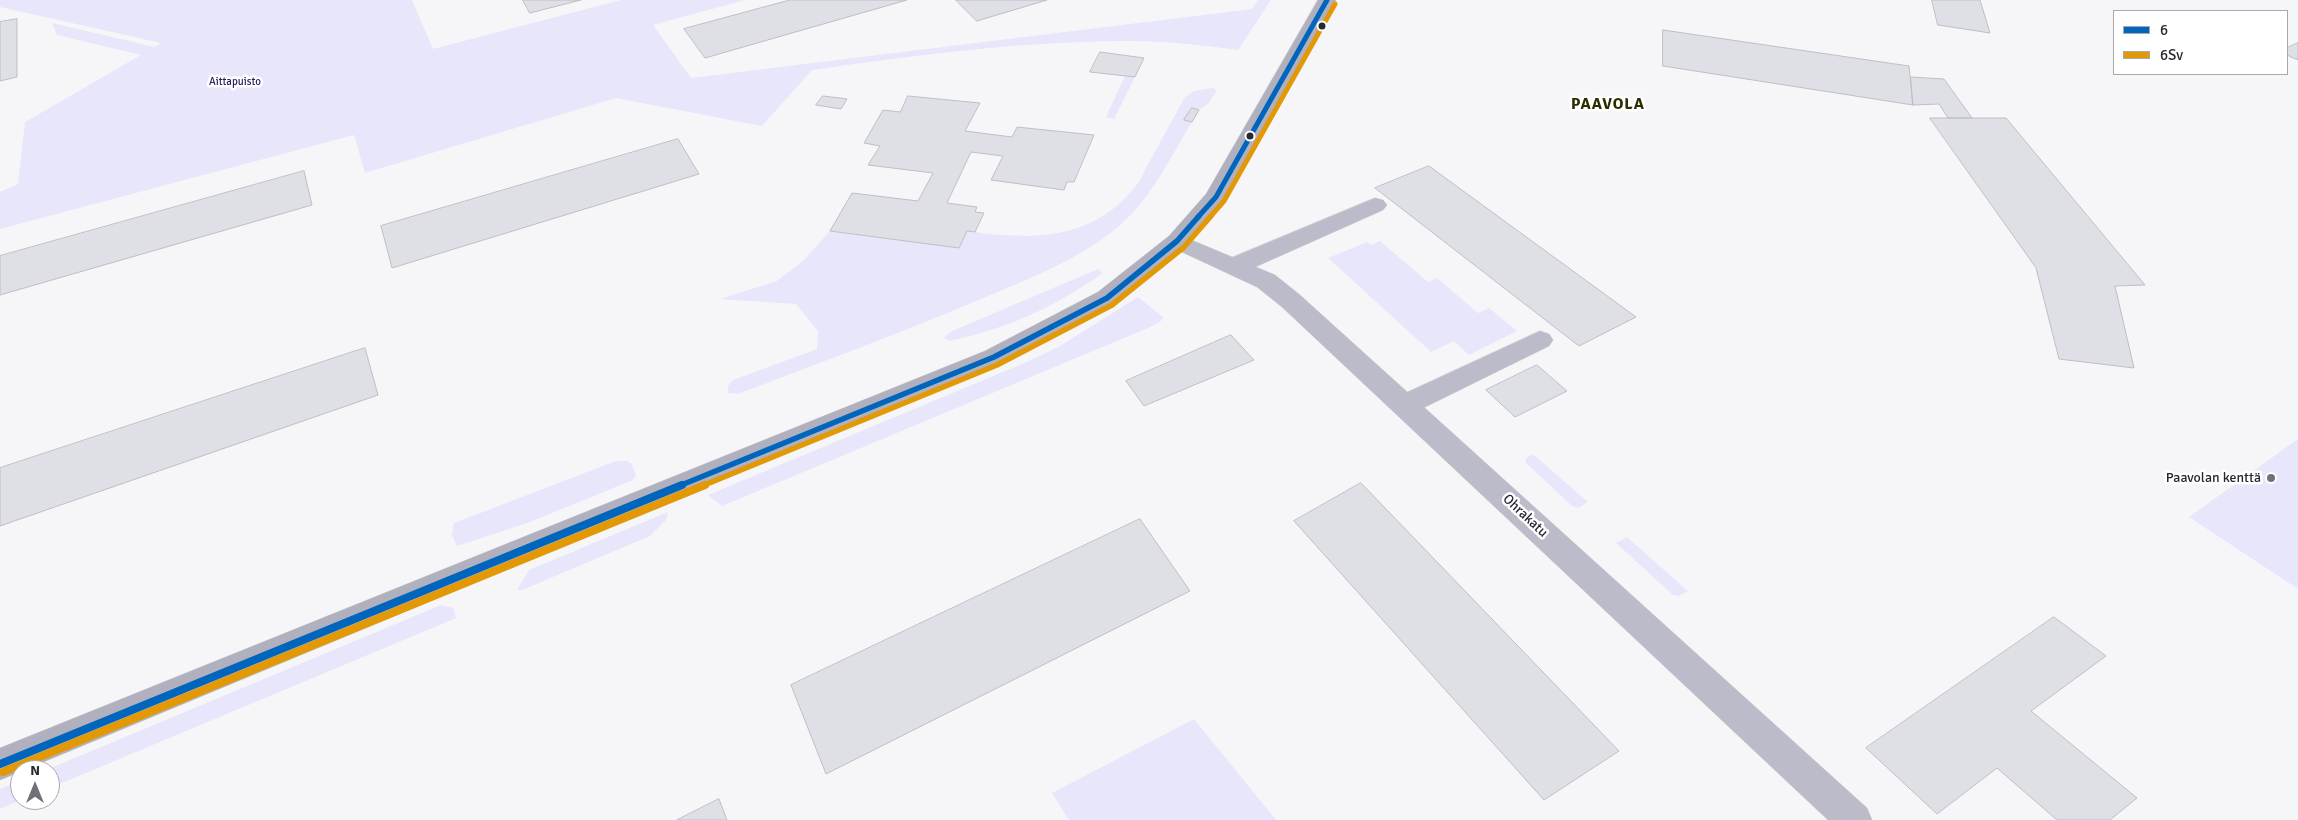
<!DOCTYPE html>
<html>
<head>
<meta charset="utf-8">
<style>
	body { margin:0 }
	#map { position:relative; width:2298px; height:820px; overflow:hidden; background:#f6f6f9; font-family:Signika,sans-serif }
	canvas { display:block }
	.legend { position:absolute; left:2113px; top:10px; width:175px; height:65px; box-sizing:border-box; background:#fff; border:1px solid #a9a9ad; margin:0; padding:6px 9px; list-style:none; font-size:15px; color:#282832 }
	.legend li { display:flex; align-items:center; gap:10px; height:25px }
	.legend b { width:25px; border:1px solid #a9a9ad }
	.north { position:absolute; left:10px; top:760px; width:50px; height:50px; box-sizing:border-box; background:#fff; border:1px solid #a9a9ad; border-radius:50%; rotate:0deg; font-size:14px; font-weight:700; line-height:20px; text-align:center; color:#282832 }
	.north::after { content:''; display:block; margin:auto; width:18px; height:22px; background:#707078; clip-path:polygon(50% 0,100% 100%,50% 72%,0 100%) }
</style>
</head>
<body>
<div id="map">
<canvas width="2298" height="820"></canvas>
<ul class="legend">
<li><b style="height:6px;background:#0065bd"></b>6</li>
<li><b style="height:6px;background:#e29905"></b>6Sv</li>
</ul>
<div class="north">N</div>
</div>
<script>
const g = document.querySelector('canvas').getContext('2d');
g.lineJoin = 'round';
function fillPath(path, color) {
  g.fillStyle = color;
  g.fill(path, 'evenodd');
}
function stroke(path, color, width, dash) {
  g.strokeStyle = color;
  g.lineWidth = width;
  g.lineCap = dash ? 'butt' : 'round';
  g.setLineDash(dash || []);
  g.stroke(path);
}
function drawText(font, color, halo, rows, align = 'center') {
  g.font = font + ' Signika,sans-serif';
  g.lineWidth = 5;
  g.setLineDash([]);
  g.textBaseline = 'middle';
  g.strokeStyle = halo;
  g.fillStyle = color;
  for (const [text, x, y, turn = 0] of rows) {
    g.save();
    g.translate(x, y);
    g.rotate((+turn || 0) * Math.PI / 180);
    g.textAlign = isNaN(turn) ? turn : align;
    if (halo) g.strokeText(text, 0, 0);
    g.fillText(text, 0, 0);
    g.restore();
  }
}
fillPath(new Path2D(`
	M0 0H412L433 49 621 0H745L653 25 691 78 1252 9 1258 0H1271L1238 50C1202 45 1165 41 1129 41 1023 41 917 55 812 70L762 126 616 98 365 173 354 135 0 229V192L18 184 25 122 141 55 57 35 52 23 155 47 161 43 0 7Z
	M1125 76 1135 77 1114 119 1106 117Z
	M1212 88 1217 90 1208 104 1199 110 1192 108 1185 120 1192 122C1170 158 1151 199 1118 227 1079 260 1028 279 981 299 901 333 819 363 738 394L728 393V386L733 380 817 349 818 331 796 304 720 299 777 281 804 260 830 231 959 248 967 231C1030 240 1091 242 1135 187 1142 178 1146 167 1152 157 1163 137 1174 117 1185 97L1194 91Z
	M1380 241 1428 282 1437 278 1478 313 1489 308 1517 331 1469 355 1454 341 1431 352 1328 258 1367 242 1371 245Z
	M1098 269 1103 273C1052 308 1010 328 949 341L944 338 950 332Z
	M1138 297 1163 317 1161 321 1148 328 722 506 708 495 1027 362 1060 346Z
	M2298 439V589L2189 517Z
	M1533 454 1535 456 1588 502 1578 508 1572 506 1526 463V458Z
	M616 461H626L631 463 636 475 633 480 530 522 457 546 452 535 454 523Z
	M668 512 666 520 650 536 522 590H517L529 570Z
	M1627 537 1688 591 1679 596 1673 595 1616 543Z
	M441 605 453 608 456 618 50 788V770H46Z
	M1194 719 1276 820H1069L1052 793Z
	M20 781 21 800 0 809V789Z`), '#e7e6fb');
const building = new Path2D(`
	M523 0H581L530 13Z
	M790 0H907L705 58 684 29Z
	M956 0H1047L977 21Z
	M1932 0H1980L1990 33 1938 25Z
	M17 19V77L0 81V22Z
	M1663 30 1909 66 1913 105 1663 66Z
	M2298 43V60L2287 55V48Z
	M1100 52 1144 58 1135 77 1090 72Z
	M1911 77 1944 79 1972 118H1948L1939 104 1913 105Z
	M823 96 840 98 847 99 841 109 816 105Z
	M908 96 980 103 965 131 1012 137 1017 127 1094 135 1074 182H1067L1064 190 991 180 1003 156 971 152 947 203 977 207 975 212 984 213 975 232 967 231 959 248 830 231 852 193 918 201 933 173 868 165 880 146 864 143 883 110 900 112Z
	M1192 108 1199 110 1192 122 1184 120Z
	M1930 118H2006L2145 285 2115 286 2134 368 2059 359 2036 268Z
	M678 139 699 174 392 268 381 226Z
	M1429 166 1636 317 1579 346 1375 188Z
	M304 171 312 205 0 295V256Z
	M1231 335 1254 360 1144 406 1126 381Z
	M365 348 378 395 0 526V468Z
	M1537 365 1567 391 1515 417 1486 390Z
	M1361 483 1619 751 1544 800 1294 521Z
	M1140 519 1190 591 826 774 791 685Z
	M2054 617 2106 656 2031 711 2137 798 2110 820H2057L1997 768 1937 814 1866 748Z
	M719 799 727 820H677Z`);
fillPath(building, '#dfdfe6');
stroke(building, '#bfbec5', 1);
const service = new Path2D(`
	M1375 198 1383 200 1387 205 1383 210 1244 272 1235 274 1226 272 1223 266 1226 260Z
	M1540 331 1549 334 1553 340 1549 346 1415 412 1405 415 1395 412 1391 405 1395 398Z`);
const minor = new Path2D(`
	M1177 234 1275 275 1300 295 1867 808 1872 820H1828L1282 307 1257 287 1169 246 1165 241 1169 236Z`);
const secondary = new Path2D(`
	M1318 0H1336L1227 197 1185 246 1116 304 1003 363 0 780V748L985 351 1098 292 1169 236 1206 194Z`);
stroke(service, '#d2d2d4', 1);
stroke(minor, '#d2d2d4', 1);
stroke(secondary, '#d2d2d4', 1);
fillPath(service, '#bcbbc9');
fillPath(minor, '#bcbbc9');
fillPath(secondary, '#b1b0bf');
stroke(new Path2D(`
	M1198 217 1216 197 1327 0`), '#0065bd', 5);
stroke(new Path2D(`
	M679 486 994 357 1107 298 1177 241 1199 216`), '#0065bd', 5.5);
stroke(new Path2D(`
	M0 764 682 485`), '#0065bd', 8);
stroke(new Path2D(`
	M1210 217 1224 201 1335 4`), '#e29905', 5);
stroke(new Path2D(`
	M702 486 997 365 1112 305 1184 247 1211 216`), '#e29905', 5.5);
stroke(new Path2D(`
	M3 772 705 485`), '#e29905', 8);
for (const [x, y, r, color] of [
	[1322,26,4.5,"#282832"],
	[1250,136,4.5,"#282832"],
	[2271,478,5,"#707078"]
]) {
  const dot = new Path2D();
  dot.arc(x, y, r, 0, 2 * Math.PI);
  g.fillStyle = color;
  g.fill(dot);
  stroke(dot, '#fff', 2);
}
drawText('11px', '#281c5b', '#fff', [
	["Aittapuisto",235,82]
]);
drawText('14px', '#282832', '#fff', [
	["Paavolan kenttä",2261,478]
], 'right');
drawText('14px', '#282832', '#fff', [
	["Ohrakatu",1525,516,43]
]);
g.letterSpacing = '1px';
drawText('bold 16px', '#2e2c01', '#fff', [
	["PAAVOLA",1608,105]
]);
g.letterSpacing = '0px';
</script>
</body>
</html>
